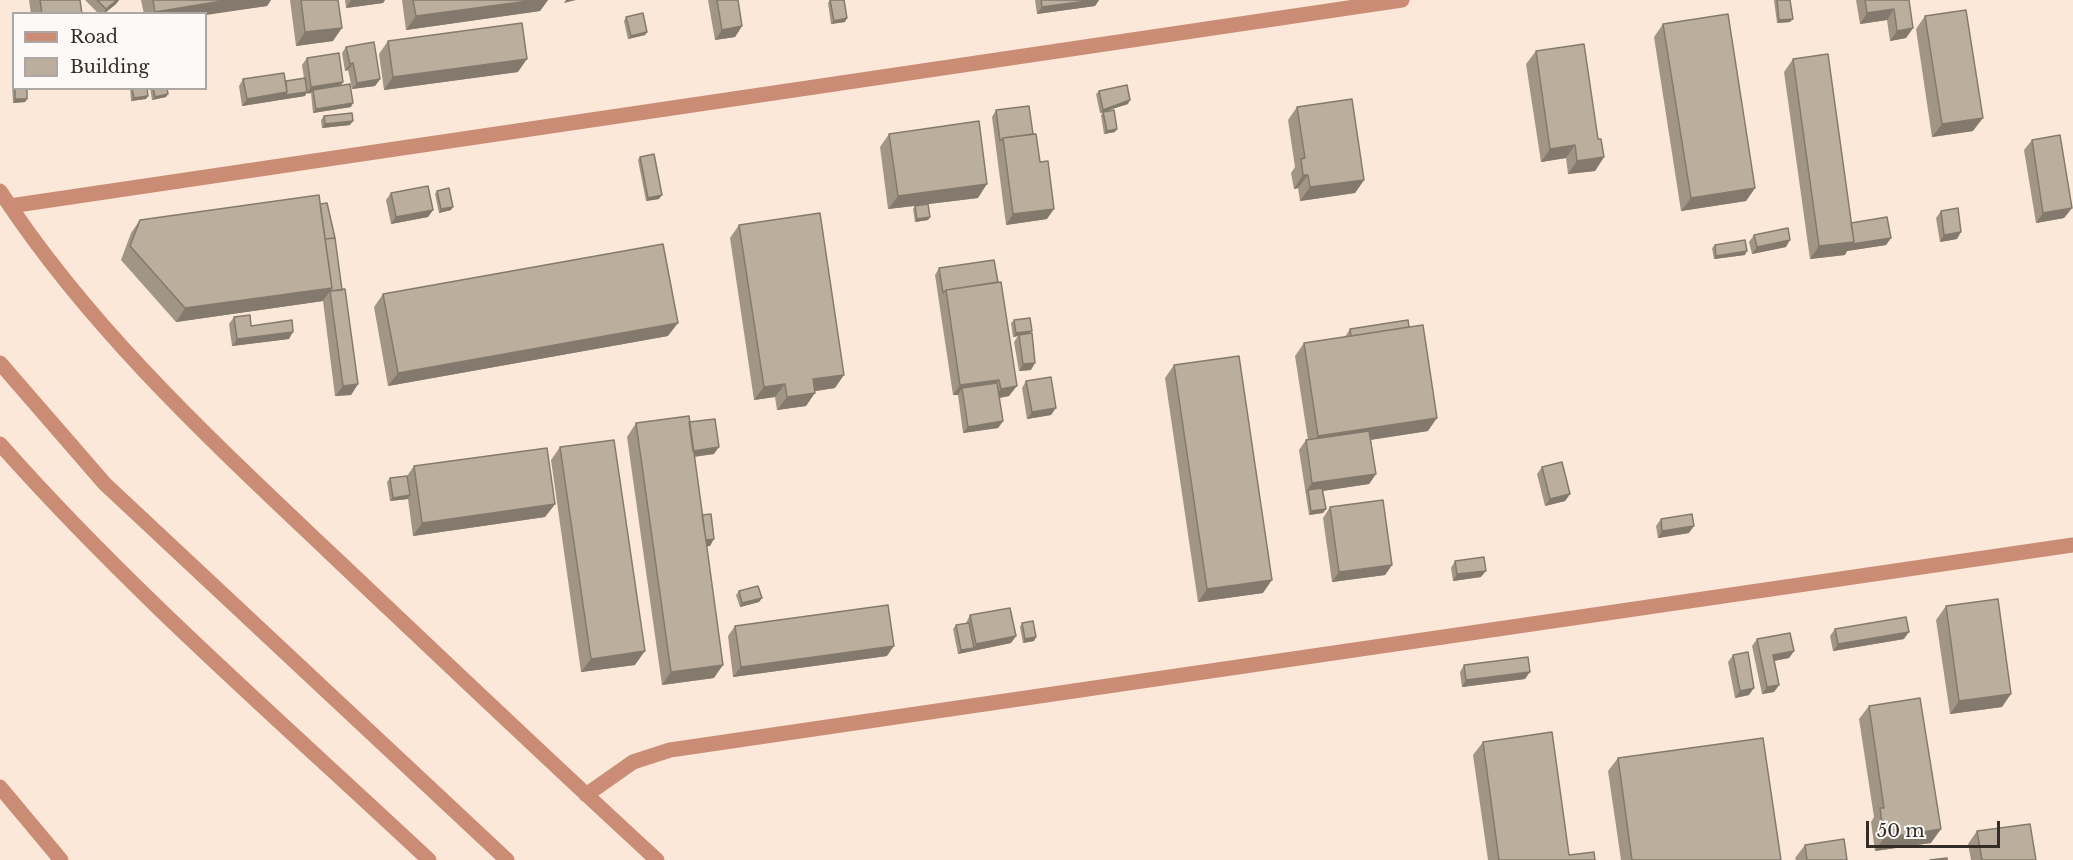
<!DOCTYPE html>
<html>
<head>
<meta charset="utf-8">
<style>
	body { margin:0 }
	#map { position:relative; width:2073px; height:860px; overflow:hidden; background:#fce8d9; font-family:"Libre Baskerville",serif }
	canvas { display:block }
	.legend { position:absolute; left:12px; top:12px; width:195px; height:78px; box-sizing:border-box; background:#fdf9f6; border:2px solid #ada7a3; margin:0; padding:8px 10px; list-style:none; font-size:18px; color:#342d27 }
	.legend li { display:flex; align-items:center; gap:12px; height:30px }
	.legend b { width:30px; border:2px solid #ada7a3 }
	.scale { position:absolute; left:1866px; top:821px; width:134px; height:27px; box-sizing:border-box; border:3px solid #342d27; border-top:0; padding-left:8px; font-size:18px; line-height:21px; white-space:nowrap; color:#342d27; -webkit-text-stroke:4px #fdf9f6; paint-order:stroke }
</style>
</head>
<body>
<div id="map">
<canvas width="2073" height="860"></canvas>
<ul class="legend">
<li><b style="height:8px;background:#ca8c75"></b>Road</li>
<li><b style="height:16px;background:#bbae9c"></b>Building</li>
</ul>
<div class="scale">50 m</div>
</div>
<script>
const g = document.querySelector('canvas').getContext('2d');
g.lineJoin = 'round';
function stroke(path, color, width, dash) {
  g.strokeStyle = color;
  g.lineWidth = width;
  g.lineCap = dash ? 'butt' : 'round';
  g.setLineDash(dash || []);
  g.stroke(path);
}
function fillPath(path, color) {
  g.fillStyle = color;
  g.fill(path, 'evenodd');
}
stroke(new Path2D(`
	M0 191C90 329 211 440 330 553 439 656 547 759 657 860
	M10 206 1402 0
	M0 363 105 484 507 860
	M0 444C132 593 284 724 429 860
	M0 787 61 860
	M586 795 633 762 670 750 2073 545`), '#ca8c75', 15);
fillPath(new Path2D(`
	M29 0H80L82 14H31Z
	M85 0H119L116 4 104 14H99Z
	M141 0H271L267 6 206 14H144Z
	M290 0H338L333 41 296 46Z
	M345 0H385L383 3 346 8Z
	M402 0H548L540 11 406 30Z
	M708 0H738L742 26 735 37 715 40Z
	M830 0 845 22 831 24 828 3Z
	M1035 0H1099L1095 6 1037 14Z
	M1774 0H1790V22L1777 23Z
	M1856 0H1909L1913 28 1906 38 1890 41 1887 20 1860 24Z
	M1925 16 1973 131 1932 137 1916 29Z
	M626 17 647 32 645 35 628 39 624 21Z
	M1663 24 1755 188 1746 201 1681 211 1654 37Z
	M388 41 518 72 384 90 379 54Z
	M346 47 380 79 375 86 352 89 348 70 345 71 342 53Z
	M1536 51 1598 139 1604 157 1595 171 1568 174 1566 158 1541 162 1526 64Z
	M307 58 343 82 341 85 351 107 313 113 311 93H306L305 96 242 106 239 86 243 79 286 81 304 78 302 65Z
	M1793 59 1851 223 1891 238 1886 245 1847 251 1845 255 1810 259 1784 72Z
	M14 83V88H27V99L25 102 13 103 12 85Z
	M130 88H147L148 96 146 99 131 101Z
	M150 88H167L168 94 166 97 152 100Z
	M1099 91 1128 104 1105 111 1115 132 1104 134 1101 115 1103 112 1100 113 1096 94Z
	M1297 107 1364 180 1355 193 1300 201 1298 188 1294 189 1291 173 1295 167 1288 120Z
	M996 110 1033 134 1047 219 1006 225 992 117Z
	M324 116 350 125 322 128 321 120Z
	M889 134 978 198 928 204 930 217 928 220 915 222 913 209 915 206 888 209 880 147Z
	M2032 140 2072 208 2064 218 2036 223 2024 150Z
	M640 157 659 199 646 201 638 160Z
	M437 191 451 210 439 213 435 194Z
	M391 193 433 210 428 217 391 224 386 200Z
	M320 204 358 384 351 395 335 396 323 301 176 322 121 260 131 233 140 220Z
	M1941 211 1957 239 1940 242 1936 218Z
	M739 225 835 388 815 391 806 406 777 410 775 397 754 400 730 238Z
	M1754 235 1786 247 1752 254 1749 242Z
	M1715 245 1745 255 1714 259 1712 248Z
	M939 268 1009 396 999 398 1003 421 998 428 963 433 958 395H953L935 275Z
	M383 294 668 336 388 386 374 307Z
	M234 317 251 326 289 339 232 346 229 324Z
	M1014 320 1030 334 1031 370 1019 371 1014 342 1018 336 1013 337 1011 323Z
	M1350 329 1428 431 1371 440 1376 474 1369 484 1323 491 1326 509 1323 513 1309 515 1299 450 1306 440H1308L1295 356 1304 343 1345 337Z
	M1174 365 1263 593 1198 602 1165 378Z
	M1026 381 1051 415 1027 419 1022 388Z
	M689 422 714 454 694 457 702 515 710 546H707L714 678 662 685 627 437 636 423Z
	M560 447 635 665 581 672 551 460Z
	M414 466 555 504 545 517 413 536 408 499 390 501 387 482 390 478 407 476Z
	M1542 467 1570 494 1565 501 1545 506 1537 474Z
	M1330 507 1392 565 1385 575 1332 582 1323 518Z
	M1661 519 1689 533 1658 538 1656 526Z
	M1455 561 1481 577 1453 581 1451 568Z
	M739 591 762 598 759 602 740 607 736 595Z
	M1946 606 2002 707 1950 714 1936 620Z
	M970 615 1016 636 1011 643 958 654 953 629 956 625 966 623Z
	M1022 623 1036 637 1034 641 1023 643 1020 627Z
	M735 626 887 656 733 677 728 636Z
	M1835 629 1904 639 1833 651 1830 636Z
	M1757 639 1794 651 1789 658 1774 661 1779 685 1774 692 1762 694 1752 646Z
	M1733 655 1749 695 1735 698 1728 662Z
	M1464 665 1525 679 1462 687 1460 672Z
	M1869 706 1931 843 1875 851 1871 822 1874 817 1859 719Z
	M1483 742 1569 855 1595 860H1488L1473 755Z
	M1618 758 1781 860H1621L1608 771Z
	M1977 831 2036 860H1971L1968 844Z
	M1805 845 1847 860H1796L1795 858Z`), '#a19686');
fillPath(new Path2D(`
	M117 0H119L116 4 103 14 106 9Z
	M228 0H271L267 6 206 15V14H153L155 12Z
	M351 0H385L383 3 346 8Z
	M536 0H548L540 11 406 30 416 16Z
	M566 0H576L564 3Z
	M1094 0H1099L1095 6 1037 14 1042 7Z
	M1894 9 1887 20 1860 24 1867 13Z
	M847 18 845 22 831 24 834 21Z
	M1793 19 1790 22 1777 23 1779 20Z
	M742 26 735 37 715 40 722 30Z
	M342 28 333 41 296 46 305 32Z
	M1913 28 1906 38 1890 41 1897 31Z
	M647 32 645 35 628 39 631 36Z
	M527 59 518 72 384 90 393 77Z
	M353 63 348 70 345 71 350 64Z
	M380 79 375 86 352 89 357 83Z
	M343 82 338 89 313 90 311 93 307 94 311 87Z
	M287 92H307L305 96 242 106 247 99Z
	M168 94 166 97 152 100 155 97Z
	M148 96 146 99 131 101 134 98Z
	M15 99H27L25 102 13 103Z
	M1130 100 1128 104 1100 113 1103 110Z
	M353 103 351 107 313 113 316 109Z
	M1983 118 1973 131 1932 137 1942 124Z
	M353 121 350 125 322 128 325 124Z
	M1117 129 1115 132 1104 134 1107 131Z
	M1575 145 1566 158 1541 162 1550 149Z
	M1604 157 1595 171 1568 174 1577 161Z
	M1303 175H1308L1298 188 1294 189Z
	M1364 180 1355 193 1300 201 1310 187Z
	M987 184 978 198 888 209 898 196Z
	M1755 188 1746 201 1681 211 1691 198Z
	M662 195 659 199 646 201 648 198Z
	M453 207 451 210 439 213 441 209Z
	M2072 208 2064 218 2036 223 2043 213Z
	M1054 209 1047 219 1006 225 1013 214Z
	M433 210 428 217 391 224 396 217Z
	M930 217 928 220 915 222 917 219Z
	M1961 232 1957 239 1940 242 1944 235Z
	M1891 238 1886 245 1847 251 1845 255 1810 259 1819 246Z
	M1790 240 1786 247 1752 254 1757 247Z
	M1747 251 1745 255 1714 259 1716 256Z
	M332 288 323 301 176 322 185 308Z
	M678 323 668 336 388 386 398 373Z
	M1032 331 1029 334 1019 335 1018 336 1013 337 1016 333Z
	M293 332 289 339 232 346 237 339Z
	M1035 363 1031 370 1019 371 1023 364Z
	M844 375 835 388 803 393 813 379Z
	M999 380 992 390 962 388 958 395H953L960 385Z
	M358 384 351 395 335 396 343 386Z
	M785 384 775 397 754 400 764 387Z
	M1017 386 1009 396 994 399 1001 389Z
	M815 393 806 406 777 410 787 397Z
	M1056 408 1051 415 1027 419 1032 412Z
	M1437 418 1428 431 1309 449 1318 436Z
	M1003 421 998 428 963 433 968 427Z
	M719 447 714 454 683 458 688 451Z
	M1376 474 1369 484 1308 493V490L1305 493 1312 483Z
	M1570 494 1565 501 1545 506 1550 499Z
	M410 495 408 499 390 501 393 498Z
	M555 504 545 517 413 536 422 523Z
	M1326 509 1323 513 1309 515 1311 511Z
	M1694 526 1689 533 1658 538 1662 531Z
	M714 539 710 546 696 548 701 541Z
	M1392 565 1385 575 1332 582 1339 572Z
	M1486 571 1481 577 1453 581 1457 574Z
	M1272 580 1263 593 1198 602 1207 589Z
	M762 598 759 602 740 607 742 603Z
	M1909 632 1904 639 1833 651 1838 644Z
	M1016 636 1011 643 958 654 961 650 974 648 976 644Z
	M1036 637 1034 641 1023 643 1025 639Z
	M894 646 887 656 733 677 741 667Z
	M645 651 635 665 581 672 591 659Z
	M1794 651 1789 658 1768 662 1773 655Z
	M723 665 714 678 662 685 671 672Z
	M1530 672 1525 679 1462 687 1466 680Z
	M1779 685 1774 692 1762 694 1767 687Z
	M1754 688 1749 695 1735 698 1740 691Z
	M2011 694 2002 707 1950 714 1959 701Z
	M1941 829 1931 843 1875 851 1884 838Z`), '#837a6d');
const building = new Path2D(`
	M40 0H80L82 14H42Z
	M97 0H117L106 9Z
	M153 0H228L155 12Z
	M301 0H338L342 28 305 32Z
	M413 0H536L416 16Z
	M717 0H738L742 26 722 30Z
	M830 0H844L847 18 834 21Z
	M1041 0H1094L1042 7Z
	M1777 0H1790L1793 19 1779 20Z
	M1865 0H1909L1913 28 1897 31 1894 9 1867 13Z
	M1966 10 1983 118 1942 124 1925 16Z
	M643 13 647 32 631 36 626 17Z
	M1728 14 1755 188 1691 198 1663 24Z
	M522 23 527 59 393 77 388 41Z
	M374 42 380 79 357 83 353 63 350 64 346 47Z
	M1584 44 1598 139H1601L1604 157 1577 161 1575 145 1550 149 1536 51Z
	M339 53 343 82 311 87 307 58Z
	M1828 54 1854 242 1819 246 1793 59Z
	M284 73 287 92 247 99 243 79Z
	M305 78 307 92 285 95 287 92 286 81Z
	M350 84 353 103 316 109 313 90Z
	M1127 85 1130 100 1103 110 1099 91Z
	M15 88H27V99H15Z
	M132 88H147L148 96 134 98Z
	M153 88H167L168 94 155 97Z
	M1352 99 1364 180 1310 187 1308 175H1303L1301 159 1305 158 1297 107Z
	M1029 106 1033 134 1003 138 1000 141 996 110Z
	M1114 110 1117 129 1107 131 1103 112Z
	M352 113 353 121 325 124 324 116Z
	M979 121 987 184 898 196 889 134Z
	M1036 134 1040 162 1048 161 1054 209 1013 214 1003 138Z
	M2060 135 2072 208 2043 213 2032 140Z
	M654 154 662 195 648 198 640 157Z
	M428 186 433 210 396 217 391 193Z
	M449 188 453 207 441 209 437 191Z
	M319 195 332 288 185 308 130 246 140 220Z
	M327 203 335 238 325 239 320 204Z
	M928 204 930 217 917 219 915 206Z
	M1958 208 1961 232 1944 235 1941 211Z
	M820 213 844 375 813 379 815 393 787 397 785 384 764 387 739 225Z
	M1887 217 1891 238 1852 244 1854 242 1851 223Z
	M1788 228 1790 240 1757 247 1754 235Z
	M335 238 342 290 330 291 332 288 325 239Z
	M1745 240 1747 251 1716 256 1715 245Z
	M663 244 678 323 398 373 383 294Z
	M994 260 998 282 946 290 943 293 939 268Z
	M1001 282 1017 386 1001 389 999 380 960 385 946 290Z
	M345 289 358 384 343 386 330 291Z
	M250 315 251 326 292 320 293 332 237 339 234 317Z
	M1030 318 1032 331 1016 333 1014 320Z
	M1408 320 1409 327 1351 336 1350 329Z
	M1423 325 1437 418 1318 436 1304 343Z
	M1032 333 1035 363 1023 364 1019 335Z
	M1239 356 1272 580 1207 589 1174 365Z
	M1051 377 1056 408 1032 412 1026 381Z
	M997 383 1003 421 968 427 962 388Z
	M689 416 723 665 671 672 636 423Z
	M715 419 719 447 693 451 689 422Z
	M1369 431 1376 474 1312 483 1306 440Z
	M614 440 645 651 591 659 560 447Z
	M547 448 555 504 422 523 414 466Z
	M1562 462 1570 494 1550 499 1542 467Z
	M407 476 410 495 393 498 390 478Z
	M1322 488 1326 509 1311 511 1308 490Z
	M1383 500 1392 565 1339 572 1330 507Z
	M711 514 714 539 706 540 702 515Z
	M1692 514 1694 526 1662 531 1661 519Z
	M1484 557 1486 571 1457 574 1455 561Z
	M758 586 762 598 742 603 739 591Z
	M1998 599 2011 694 1959 701 1946 606Z
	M888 605 894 646 741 667 735 626Z
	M1010 608 1016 636 976 644 970 615Z
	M1906 617 1909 632 1838 644 1835 629Z
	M1033 621 1036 637 1025 639 1022 623Z
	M969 623 974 648 961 650 956 625Z
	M1790 633 1794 651 1773 655 1779 685 1767 687 1757 639Z
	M1748 652 1754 688 1740 691 1733 655Z
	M1528 657 1530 672 1466 680 1464 665Z
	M1920 698 1941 829 1884 838 1880 808H1884L1869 706Z
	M1552 732 1569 855 1594 852 1595 860H1499L1483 742Z
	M1763 738 1781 860H1632L1618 758Z
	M2030 824 2036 860H1982L1977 831Z
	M1844 839 1847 860H1807L1805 845Z
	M1947 858V860H1930Z`);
fillPath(building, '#bbae9c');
stroke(building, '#837a6d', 1.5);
</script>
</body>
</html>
